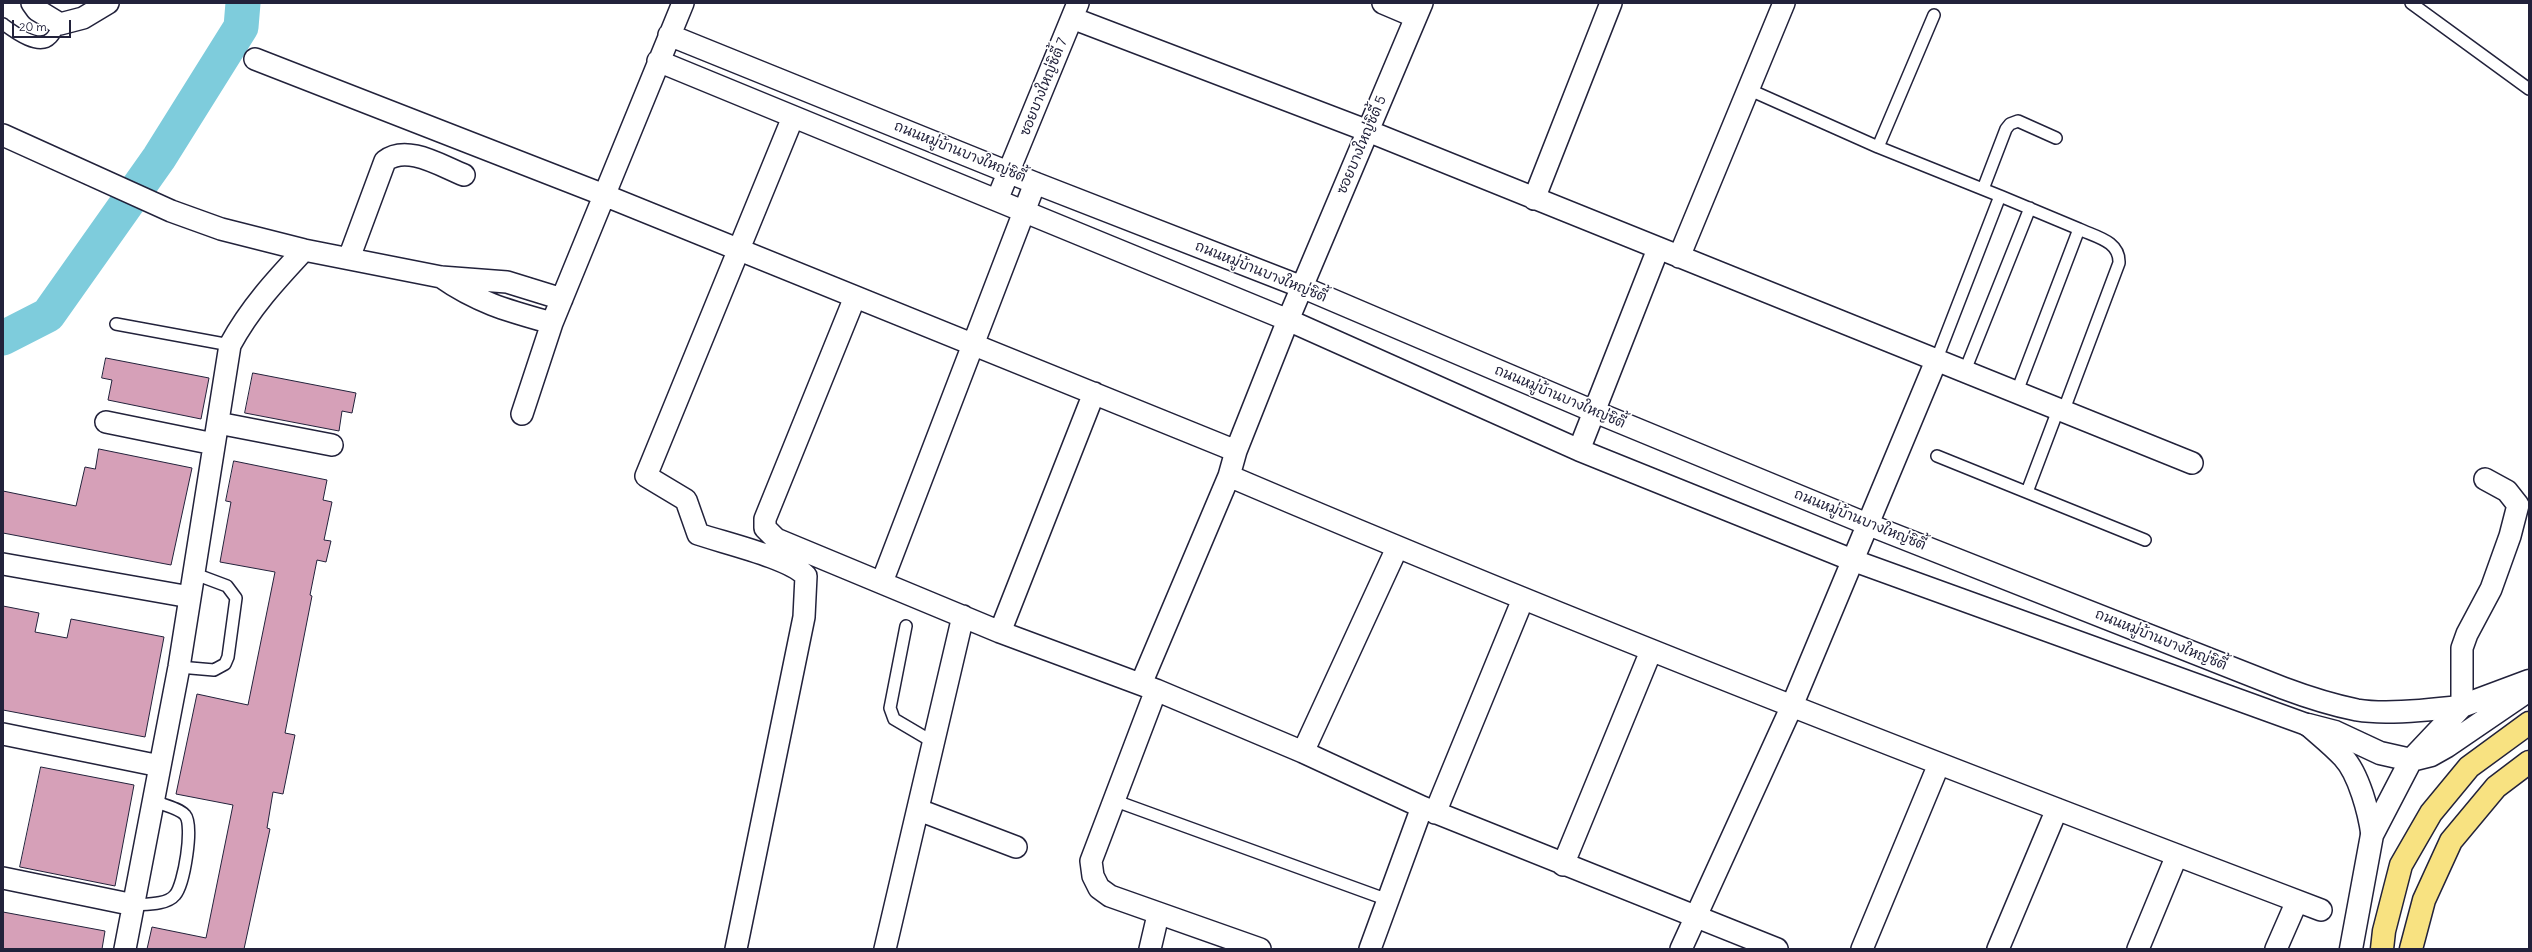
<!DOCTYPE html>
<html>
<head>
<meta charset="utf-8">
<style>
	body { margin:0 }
	#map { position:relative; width:2532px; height:952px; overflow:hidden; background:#fff; font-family:Delius,sans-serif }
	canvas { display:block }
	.frame { position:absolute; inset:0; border:4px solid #22223b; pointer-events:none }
	.scale { position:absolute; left:12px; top:20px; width:59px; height:18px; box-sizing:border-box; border:2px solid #22223b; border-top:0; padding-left:5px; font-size:12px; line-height:14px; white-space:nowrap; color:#22223b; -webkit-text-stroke:3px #fff; paint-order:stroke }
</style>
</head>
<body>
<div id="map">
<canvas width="2532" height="952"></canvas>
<div class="frame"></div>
<div class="scale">20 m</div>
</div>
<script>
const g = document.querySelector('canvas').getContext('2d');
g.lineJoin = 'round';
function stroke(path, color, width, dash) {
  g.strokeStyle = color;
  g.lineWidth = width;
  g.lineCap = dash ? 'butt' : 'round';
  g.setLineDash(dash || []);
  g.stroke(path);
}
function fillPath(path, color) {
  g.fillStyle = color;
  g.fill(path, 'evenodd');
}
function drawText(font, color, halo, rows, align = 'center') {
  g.font = font + ' Delius,"Playpen Sans Thai",sans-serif';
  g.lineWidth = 3.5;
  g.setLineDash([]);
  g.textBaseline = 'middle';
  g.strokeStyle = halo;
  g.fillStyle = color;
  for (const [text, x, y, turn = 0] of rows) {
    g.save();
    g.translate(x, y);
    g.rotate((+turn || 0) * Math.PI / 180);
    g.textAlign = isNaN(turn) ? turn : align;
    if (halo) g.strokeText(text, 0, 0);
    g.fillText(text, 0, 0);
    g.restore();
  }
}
stroke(new Path2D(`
	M3 338 48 315 159 158 241 27 243 3`), '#7eccdc', 35);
const building = new Path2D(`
	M106 358 209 378 201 419 108 400 112 380 102 378Z
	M253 373 356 393 352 413 342 411 339 431 245 413Z
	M99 449 192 468 171 565 3 533V491L76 506 85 467 95 469Z
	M234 461 327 480 323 500 332 502 324 540 331 541 326 562 317 560 310 595 312 596 285 733 295 735 283 794 273 792 267 828 270 829 244 949H147L152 927 206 938 233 805 176 794 197 694 248 705 275 572 220 562 231 502 226 501Z
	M3 606 39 613 35 632 67 638 71 619 164 637 145 737 3 710Z
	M41 767 134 785 115 886 20 867Z
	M3 912 105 931 102 949H3Z`);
fillPath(building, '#d6a0b8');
stroke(building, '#22223b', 1);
const service = new Path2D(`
	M2411 3 2529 89
	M3 24C14 32 39 51 51 38 55 34 57 28 60 24
	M1750 90 1878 147 2000 196 1936 361
	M1878 147 1934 15
	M1983 189 2006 129 2010 124 2018 121 2056 138
	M2000 196 2079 229 2016 394
	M116 324 230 345
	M1964 373 2030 208
	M2063 412 2119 263C2120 241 2096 237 2079 229
	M1937 456 2145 540
	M2027 492 2058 410
	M906 626 890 708 894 719 933 742
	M179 667 214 670 225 664 228 657 236 598 227 586 195 574
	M1113 800 1388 900
	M134 905C146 904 167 905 175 895 184 885 194 825 185 815 179 808 163 805 154 801`);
const minor = new Path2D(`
	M32 3 37 10 60 24 83 18 108 3
	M1383 3 1416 17
	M1072 18 1368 131 2192 463
	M669 35 1035 183 1302 287 1593 411 1867 524 2283 688C2307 697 2332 705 2357 710 2387 715 2431 710 2462 706V648L2467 634 2491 589 2510 536 2518 505 2507 491 2485 479
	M255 59 604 195 1236 451
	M658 61 1288 320 1579 450 1852 560 2308 725C2319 735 2332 745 2343 757 2359 774 2369 813 2372 835
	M3 135 171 211 221 229 304 250 441 277 507 282 562 299
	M1534 199 1611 3
	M997 200 1078 3
	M1679 257 1784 3
	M349 258 385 161C407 144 441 166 464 175
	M441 277C478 303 509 311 552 323
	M855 297 765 519V528L776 539 1000 632 1156 690 1303 752 1422 807 1777 949
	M522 414 552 323 683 3
	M106 422 214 444
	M218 423 332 445
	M1579 450 1658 249
	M1229 476C1590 630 1955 771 2321 910
	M3 564 190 597
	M882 582 1035 183
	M1000 632 1094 393
	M1141 684 1229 476 1236 451 1288 320 1422 3
	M1156 690 1091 861 1093 876 1099 888 1110 896 1260 949
	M3 734 160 766
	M1303 752 1397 548
	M919 810 1016 847
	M1435 813 1523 599
	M1563 865 1651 651
	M3 878 134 905
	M125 949 179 667 230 345C250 308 276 280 304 250
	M736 949 804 617 806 576C790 558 724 543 698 534L686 500 646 476 793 117
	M885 949 963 616
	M1150 949 1158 915
	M1370 949 1422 807
	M1681 949 1791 708 1936 361
	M1862 949 1939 764
	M1998 949 2057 809
	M2138 949 2177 855
	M2276 949 2297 901`);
const secondary = new Path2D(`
	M2308 725 2335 732 2380 753 2411 760 2431 755 2447 746 2526 692
	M2351 949 2372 835 2411 760 2462 706 2529 681`);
const primary = new Path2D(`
	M2382 949 2384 931 2401 865 2431 813 2469 767 2529 723
	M2411 949 2424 900 2451 841 2496 787 2529 762`);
stroke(service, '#22223b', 14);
stroke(minor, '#22223b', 24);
stroke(secondary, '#22223b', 25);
stroke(primary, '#22223b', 25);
stroke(service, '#fff', 11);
stroke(minor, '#fff', 21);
stroke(secondary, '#fff', 22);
stroke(primary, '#f8e281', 22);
drawText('14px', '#22223b', '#fff', [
	["ซอยบางใหญ่ซิตี้ 7",1044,87,-68],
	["ซอยบางใหญ่ซิตี้ 5",1362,145,-67],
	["ถนนหมู่บ้านบางใหญ่ซิตี้",960,152,22],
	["ถนนหมู่บ้านบางใหญ่ซิตี้",1261,272,22],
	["ถนนหมู่บ้านบางใหญ่ซิตี้",1560,397,23],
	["ถนนหมู่บ้านบางใหญ่ซิตี้",1860,520,22],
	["ถนนหมู่บ้านบางใหญ่ซิตี้",2161,640,22]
]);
</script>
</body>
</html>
